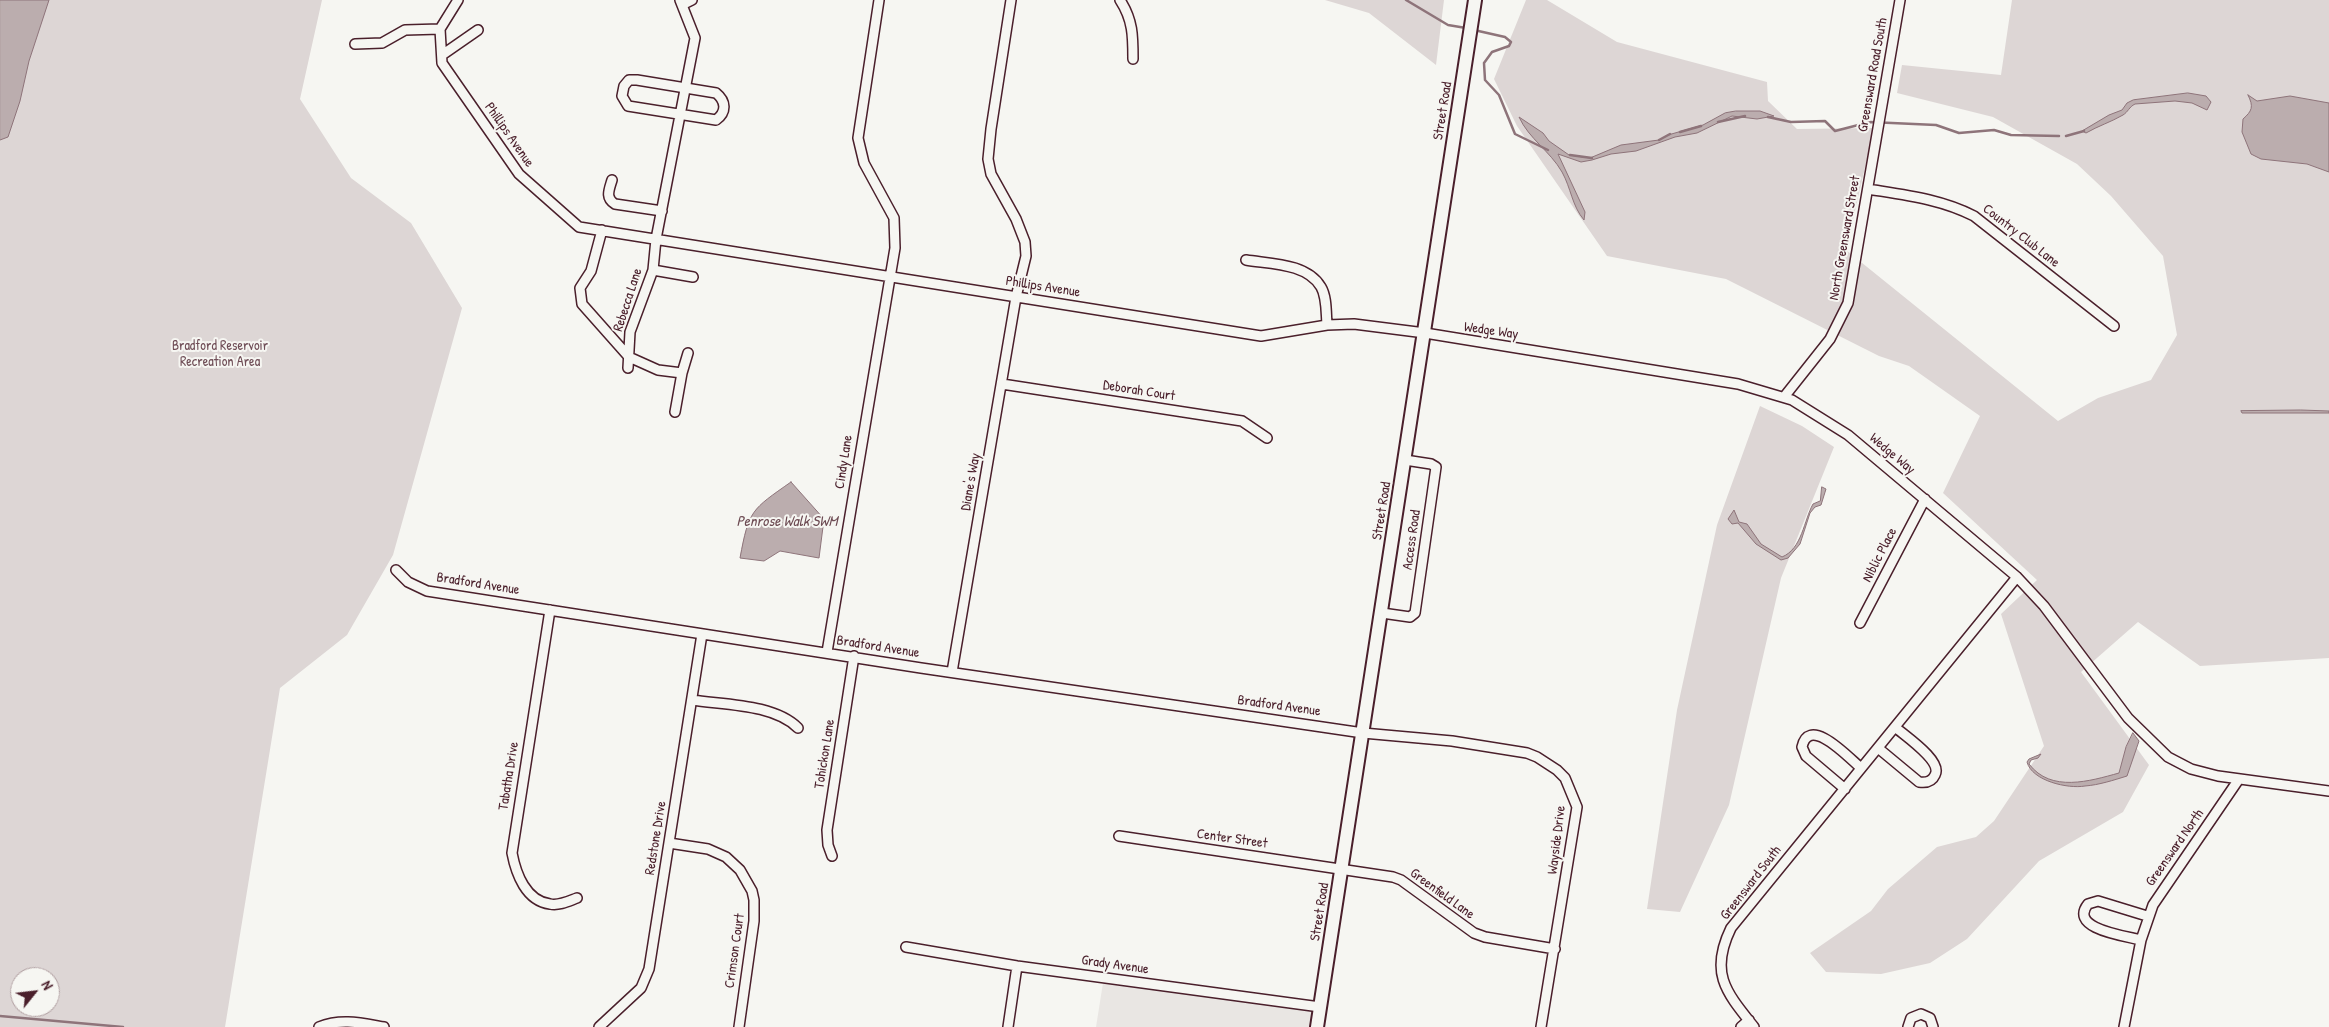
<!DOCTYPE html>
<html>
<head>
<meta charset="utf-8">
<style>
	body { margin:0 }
	#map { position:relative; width:2329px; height:1027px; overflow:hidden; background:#f6f6f2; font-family:"Patrick Hand",sans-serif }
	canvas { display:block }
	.north { position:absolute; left:10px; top:967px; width:50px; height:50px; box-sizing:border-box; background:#f6f6f2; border:1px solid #b1a0a2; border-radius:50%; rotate:61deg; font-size:14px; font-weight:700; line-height:20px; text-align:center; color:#4a1f2b }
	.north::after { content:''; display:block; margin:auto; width:18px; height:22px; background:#4a1f2b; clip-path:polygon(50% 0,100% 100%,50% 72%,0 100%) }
</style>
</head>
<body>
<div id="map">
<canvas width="2329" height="1027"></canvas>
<div class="north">N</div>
</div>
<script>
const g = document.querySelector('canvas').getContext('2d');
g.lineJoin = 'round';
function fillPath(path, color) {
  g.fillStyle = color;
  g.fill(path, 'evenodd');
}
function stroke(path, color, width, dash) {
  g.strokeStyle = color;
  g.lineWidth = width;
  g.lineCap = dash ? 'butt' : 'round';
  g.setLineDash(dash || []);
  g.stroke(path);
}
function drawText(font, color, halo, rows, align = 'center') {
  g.font = font + ' "Patrick Hand",sans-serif';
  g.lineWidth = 4;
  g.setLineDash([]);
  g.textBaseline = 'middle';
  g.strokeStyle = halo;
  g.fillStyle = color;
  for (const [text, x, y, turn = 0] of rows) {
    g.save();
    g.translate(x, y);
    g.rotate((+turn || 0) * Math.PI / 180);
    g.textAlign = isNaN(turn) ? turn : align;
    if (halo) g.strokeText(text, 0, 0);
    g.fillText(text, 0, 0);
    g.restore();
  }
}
fillPath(new Path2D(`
	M1103 983 1312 1010 1310 1027H1096Z`), '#e9e6e3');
fillPath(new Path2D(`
	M0 0H322L300 99 351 178 411 223 462 308 393 555 347 635 280 688 225 1027H0ZM20 977H50V1007H20Z
	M1325 0H1444L1436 65 1369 13Z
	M1526 0H1547L1617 42 1767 82 1768 101 1797 129 1874 128 1846 250 2058 421 2098 398 2151 380 2177 335 2163 256 2111 196 2077 164 1993 117 1897 93 1902 65 2001 75 2012 0H2329V658L2200 666 2138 622 2081 672 2149 765 2123 812 2039 861 1967 939 1930 963 1881 974 1826 972 1810 953 1871 911 1888 889 1937 847 1976 837 1994 821 2044 746 2001 614 2037 580 1943 493 1980 416 1909 366 1879 356 1726 279 1607 256 1517 126 1494 79Z
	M1760 406 1802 426 1834 447 1781 578 1729 805 1680 912 1647 909 1677 710 1717 525Z`), '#ddd6d5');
const water = new Path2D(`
	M0 0H49L29 61 20 101 8 137 0 140Z
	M2188 93 2206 96 2211 102 2207 110 2192 103 2175 101 2135 104C2129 107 2128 112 2123 115 2111 122 2098 126 2086 133L2082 131 2109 115 2122 110 2127 103 2133 100Z
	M2248 95 2257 101 2290 96 2329 103V172L2307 164 2261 159 2251 154 2242 132 2243 119C2252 111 2254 107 2248 95Z
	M1736 111H1760L1774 116 1757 119 1732 116 1697 133 1675 137 1636 151 1611 154 1592 160 1581 162 1558 154 1585 212 1584 220C1572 206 1571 188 1562 172 1550 151 1529 139 1519 117L1543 133 1549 141 1569 155 1590 158 1621 145 1659 140 1668 135 1703 125 1725 113Z
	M2301 410 2329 411V413H2242L2241 411Z
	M791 482 824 519 819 558 780 551 764 561 740 558C749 510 751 510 791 482Z
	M1822 487 1826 489 1821 505 1815 507 1810 513 1800 544 1788 558 1781 560 1756 544 1738 523 1732 524 1728 519 1734 510 1739 522 1747 524 1761 544 1782 557C1802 549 1804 520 1813 504L1820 501Z
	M2133 733 2139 741 2127 776C2114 780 2099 785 2085 786 2068 789 2032 781 2027 762L2029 759 2041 754 2038 758 2031 760 2029 764C2051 793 2090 781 2119 773L2126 747Z`);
fillPath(water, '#bbadae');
stroke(water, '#8e747a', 1);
stroke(new Path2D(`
	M1406 0 1448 25 1466 28
	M1474 30 1505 37 1511 42 1509 46 1492 52 1484 63 1485 80 1499 95 1515 134 1548 150
	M1768 117 1791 122 1825 121 1835 131 1870 122 1936 125 1959 133 1994 130 2011 135 2059 136
	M1718 122 1745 116
	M1680 132 1701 126
	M2066 136 2084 131
	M1659 140 1670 134
	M1570 155 1592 158
	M0 1016 123 1027`), '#8e747a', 2.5);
const minor = new Path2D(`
	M458 0 440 29 442 63 519 174 579 227 1261 336 1327 325 1354 324 1425 333 1738 384 1792 400 1848 435 2017 577 2044 606 2128 718 2168 757 2191 769 2218 776 2329 791
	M1120 0C1133 20 1133 36 1133 59
	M682 5 692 0
	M355 44 382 43 405 30 440 29
	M442 55 478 30
	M629 80H637L716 93C726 101 727 112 716 120L628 106 622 96 624 86Z
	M612 180C609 190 605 198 615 204L662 211
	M1868 189C1905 195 1941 199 1974 216L2114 326
	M602 230 591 271 580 288 582 304 629 357 658 370 682 373
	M1246 260C1270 264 1307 263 1321 287 1327 297 1326 313 1327 325
	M653 270 693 277
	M628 368 630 332 653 270 656 239 695 38 680 0
	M1002 384 1242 421 1267 438
	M1784 397 1830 339 1848 303 1900 0
	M675 412 682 373 688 353
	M396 570 408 582 427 591 921 668 1363 733 1452 741 1527 753 1537 757 1557 770 1565 778 1577 807 1541 1027
	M550 610 512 853C516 874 526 901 550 904 559 906 569 901 577 898
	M1382 613 1410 617 1415 613 1436 467 1431 464 1405 460
	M1860 623 1925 499
	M827 652 895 248 894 218 864 163 858 138 879 0
	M952 672 1016 297 1026 256 1025 242 1016 219 991 174 988 159 991 129 1011 0
	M692 700C725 705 774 704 798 728
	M1878 748 1919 782C1926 783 1932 782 1935 775 1943 761 1905 736 1895 727
	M1845 789 1806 756 1802 747C1809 714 1850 759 1861 768
	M1119 836 1393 877 1401 880 1474 933 1485 937 1555 949
	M669 843 708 849 726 857 740 870 752 891 754 900V921L739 1027
	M832 856 828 845 827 830 854 656
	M2141 940C2126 936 2068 929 2088 904L2098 901 2147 916
	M906 947 1017 966 1320 1007
	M319 1027C341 1018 361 1023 384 1027
	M599 1027 641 988 649 969 702 634
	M1008 1027 1017 966
	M1741 1027 1749 1020
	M1754 1027C1726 992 1709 973 1731 928L2017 577
	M1908 1027 1911 1018 1921 1014 1930 1018 1933 1027
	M2124 1027 2141 940 2153 905 2239 779`);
const secondary = new Path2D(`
	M1317 1027 1475 0`);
stroke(minor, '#4a1f2b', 12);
stroke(secondary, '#4a1f2b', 16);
stroke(minor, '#f6f6f2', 9);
stroke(secondary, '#f6f6f2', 12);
drawText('14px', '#4a1f2b', '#f6f6f2', [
	["Greensward Road South",1873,75,-80],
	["Street Road",1443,111,-81],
	["Phillips Avenue",509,135,55],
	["Country Club Lane",2021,236,38],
	["North Greensward Street",1845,238,-80],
	["Phillips Avenue",1043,287,9],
	["Rebecca Lane",628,300,-72],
	["Wedge Way",1491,331,8],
	["Deborah Court",1139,391,9],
	["Wedge Way",1892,454,40],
	["Cindy Lane",844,462,-81],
	["Diane's Way",971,482,-80],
	["Street Road",1382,511,-81],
	["Access Road",1412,540,-82],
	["Niblic Place",1880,555,-63],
	["Bradford Avenue",478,584,9],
	["Bradford Avenue",878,647,9],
	["Bradford Avenue",1279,706,8],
	["Tohickon Lane",825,754,-81],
	["Tabatha Drive",509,776,-81],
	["Redstone Drive",656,838,-81],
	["Center Street",1232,839,8],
	["Wayside Drive",1557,840,-83],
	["Greensward North",2175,848,-55],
	["Greensward South",1751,883,-52],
	["Greenfield Lane",1442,894,36],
	["Street Road",1320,912,-81],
	["Crimson Court",735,951,-82],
	["Grady Avenue",1115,965,8]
]);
drawText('14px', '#6f4d56', '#f6f6f2', [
	["Bradford Reservoir",220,346],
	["Recreation Area",220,362]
]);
drawText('italic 15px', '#6c4a52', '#f6f6f2', [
	["Penrose Walk SWM",787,522]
]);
</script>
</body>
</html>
